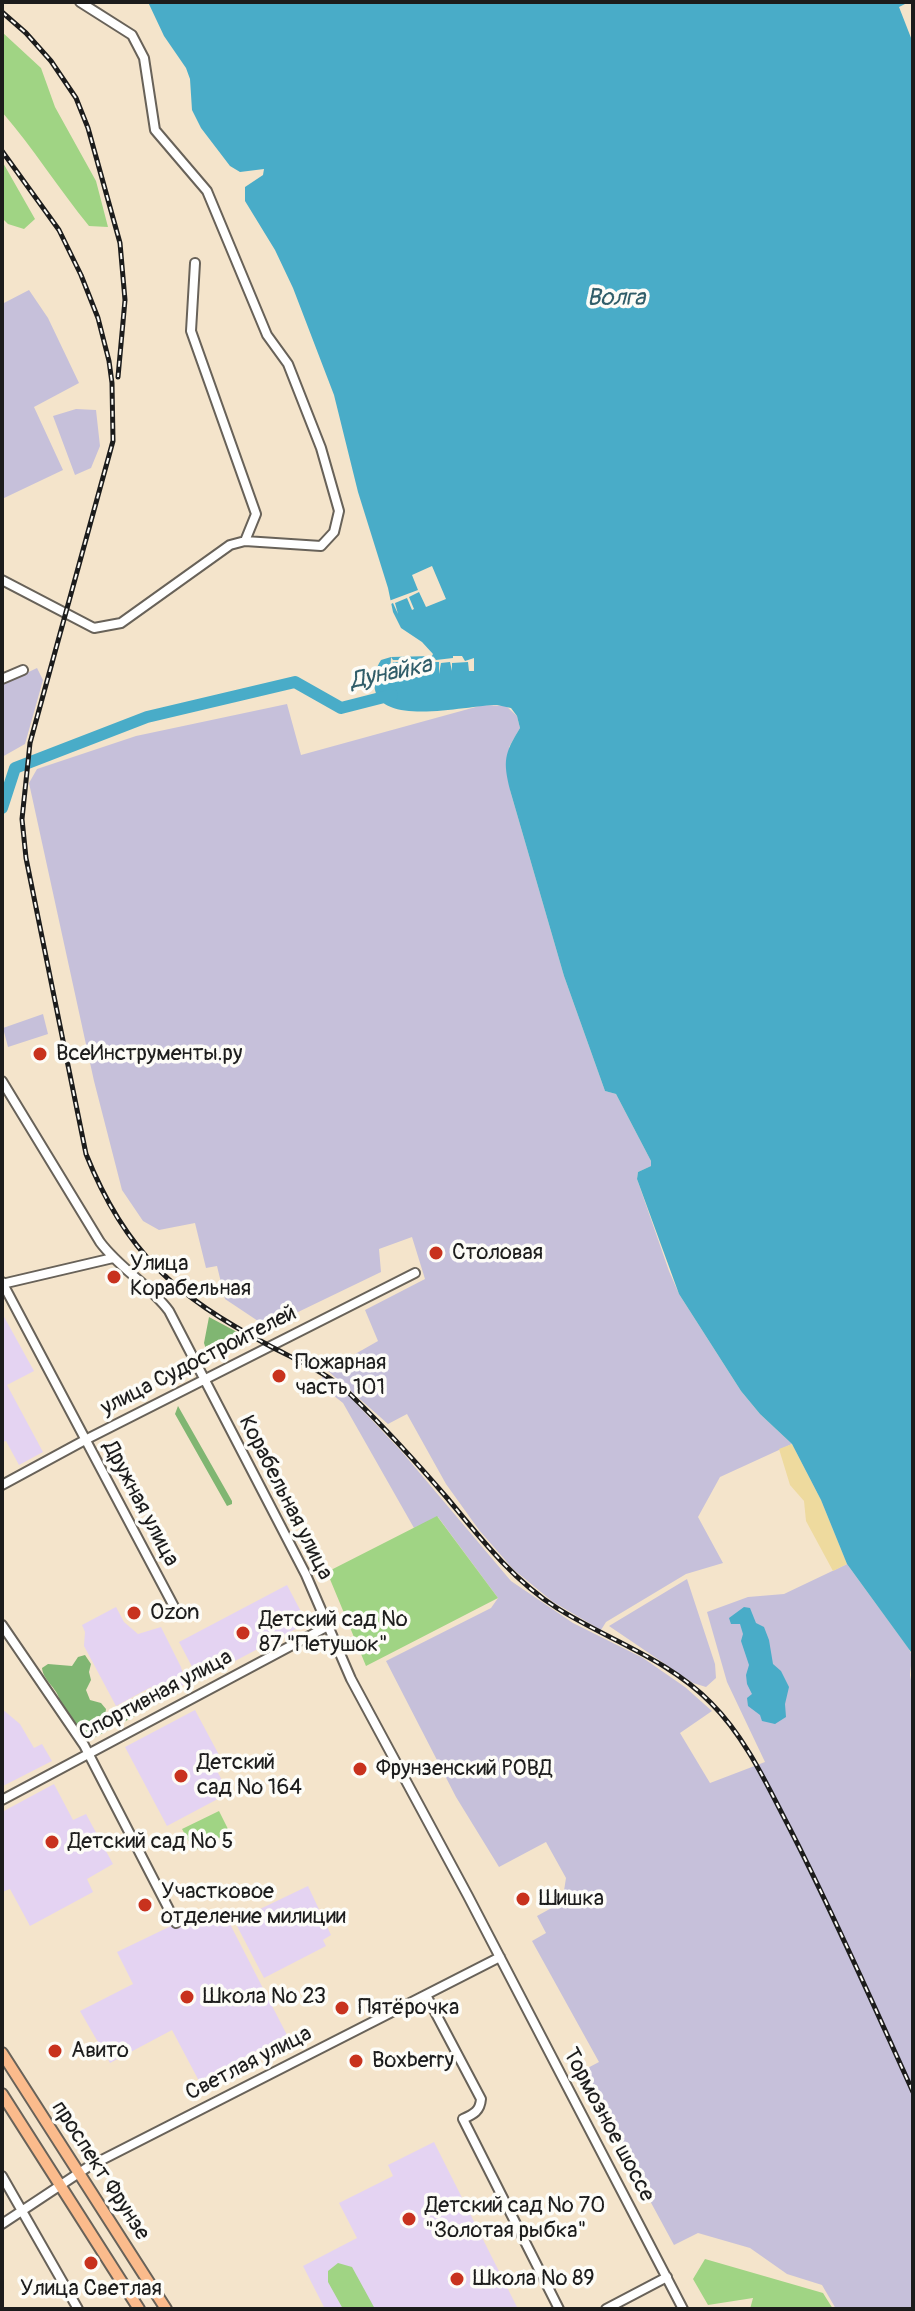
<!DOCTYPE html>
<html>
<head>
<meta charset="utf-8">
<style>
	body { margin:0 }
	#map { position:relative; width:915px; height:2311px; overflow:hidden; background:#f4e4cb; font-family:Pangolin,sans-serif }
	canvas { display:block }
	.frame { position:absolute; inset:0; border:4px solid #1c1c1c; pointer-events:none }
</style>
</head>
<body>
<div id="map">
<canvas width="915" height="2311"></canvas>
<div class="frame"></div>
</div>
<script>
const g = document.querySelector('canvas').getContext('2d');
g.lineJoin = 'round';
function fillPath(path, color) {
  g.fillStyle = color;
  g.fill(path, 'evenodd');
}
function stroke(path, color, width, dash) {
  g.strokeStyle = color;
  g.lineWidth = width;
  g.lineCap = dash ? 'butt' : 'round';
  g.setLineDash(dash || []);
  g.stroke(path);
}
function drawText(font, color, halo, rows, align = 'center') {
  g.font = font + ' Pangolin,sans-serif';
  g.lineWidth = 7;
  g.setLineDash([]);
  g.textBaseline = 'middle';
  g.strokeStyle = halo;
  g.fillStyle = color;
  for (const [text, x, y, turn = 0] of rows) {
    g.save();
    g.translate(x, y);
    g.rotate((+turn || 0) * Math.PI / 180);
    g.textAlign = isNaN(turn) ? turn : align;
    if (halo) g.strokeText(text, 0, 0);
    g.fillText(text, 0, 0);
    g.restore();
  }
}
fillPath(new Path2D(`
	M2 1313 34 1371 7 1385 43 1452 19 1465 6 1441 2 1442Z
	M287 1585 307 1623 199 1680 179 1642Z
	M116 1607 124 1622 138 1634 161 1627 181 1667 186 1684 157 1697 151 1687 116 1706 84 1646 85 1632 82 1625Z
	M2 1709 20 1724 34 1748 42 1744 52 1761 3 1786Z
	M195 1710 219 1755 211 1760 229 1793 167 1826 125 1747Z
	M54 1784 73 1820 86 1814 113 1864 87 1879 93 1892 30 1926 10 1889 2 1892V1812Z
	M308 1886 331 1935 323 1940 326 1946 264 1978 237 1926V1920Z
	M198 1913 230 1924 287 2035 199 2081 172 2030 110 2063 80 2011 133 1984 117 1952Z
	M434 2142 518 2309H325L303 2266 357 2238 339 2203 393 2176 388 2165Z`), '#e4d3f2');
fillPath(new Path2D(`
	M29 290 48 318 79 383 34 407 63 470 2 499V304Z
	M76 409 96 410 100 446 91 468 75 475 53 416Z
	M37 668 43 680 25 744 2 757V685Z
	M287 704 301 755 483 705 506 706 517 716 520 728 509 747 510 790 564 976 605 1091 616 1094 651 1161V1166L638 1172 637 1179 669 1271 679 1294 741 1391 760 1414 792 1444 720 1477 698 1517 723 1563 686 1574 606 1622 601 1630 553 1602 513 1569 479 1530 446 1484 407 1414 388 1424 327 1370 378 1341 365 1310 425 1279 412 1237 379 1249 381 1272 267 1327 225 1299 217 1266 206 1268 195 1223 159 1230 143 1221 122 1190 94 1081 29 783 37 769 136 736Z
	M43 1014 48 1034 8 1047 3 1028Z
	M323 1376 350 1397 402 1452 511 1581 573 1623 643 1658 685 1687 712 1711 680 1733 710 1783 765 1762 727 1682 707 1612 748 1597 784 1594 847 1564 909 1649 912 1656 910 1675 913 1690V2309H836L822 2285 787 2274 750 2248 698 2233 674 2245 580 2072 599 2062 532 1941 546 1933 537 1916 557 1905 563 1897 566 1878 546 1842 499 1867 456 1797 386 1661 491 1608 498 1598 438 1517 414 1528 343 1403 319 1384Z
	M687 1579 715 1664 716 1678 706 1687 693 1683 609 1626Z`), '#c6c0da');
fillPath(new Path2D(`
	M2 32 41 68 55 107 96 181 108 227 89 226C58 188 34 149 2 112Z
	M2 161 35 219 24 229 8 224 2 218Z
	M437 1516 498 1598 366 1666 327 1572Z
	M219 1811 230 1833 194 1851 182 1829Z
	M705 2259 823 2293 833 2309H750L753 2298 708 2305 693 2279Z
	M338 2263 352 2267 375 2309H343L328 2282V2271Z`), '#a0d484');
fillPath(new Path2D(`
	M209 1317 252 1340 210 1362 204 1343Z
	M178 1406 232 1501V1504L227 1506 175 1414Z
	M85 1655 91 1664 89 1672 91 1680 86 1690 90 1700 101 1703 106 1709 105 1716 117 1719 130 1713 135 1716 88 1741 60 1702C58 1688 43 1681 42 1668L48 1664 72 1666 78 1657Z`), '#80b672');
fillPath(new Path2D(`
	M792 1444 821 1500 847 1564 833 1571 806 1521 804 1501 790 1485 779 1449Z`), '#eeda9e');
fillPath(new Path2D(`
	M148 2H913V1690L911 1652 847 1564 821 1500 792 1444 760 1414 741 1391 679 1294 637 1179 638 1172 651 1166V1161L616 1094 605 1091 564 976 510 790C503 761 504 754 520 728L517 716 511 708 497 705C468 705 383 727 375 690 373 680 375 669 381 660L391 657 432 656 433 654 422 642 401 628 393 612 388 588 358 492 334 395 293 288 275 250 245 201V187L263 175 264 169 240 172 230 166 201 128 192 110 190 79 186 68 164 36Z
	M744 1607 750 1608 756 1623 764 1627 769 1640 773 1664 781 1671 789 1687 785 1704 786 1717 775 1724 762 1721 760 1715 748 1706 747 1698 752 1694 747 1684 746 1675 749 1665 741 1641 743 1634 740 1624H731L729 1618Z`), '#49acc8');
fillPath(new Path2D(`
	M909 2H913V43L899 7Z
	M432 566 446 599 426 607 419 592 409 597 414 609 412 610 407 598 395 603 398 614 393 603 387 606 386 602 418 590 412 575Z
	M433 656 436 660 453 658V656H462L465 661 474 658V671H469L468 662 452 663V671L450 662 441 663 439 674V662H403V668L400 662H393L390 675 391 657 393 660H434Z`), '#f4e4cb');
stroke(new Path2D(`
	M2 808 15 768 147 717 295 682 341 708 392 695`), '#49acc8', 12);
const minor = new Path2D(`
	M195 263 191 331 256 514 245 541
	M2 580 94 628 121 623 230 545 245 541 321 546 334 532 339 511 321 448 288 364 267 335 207 191 155 130 144 58 132 35 80 2
	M2 679 23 670
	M2 1081 100 1242C120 1269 150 1285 169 1311L306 1575 351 1679 468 1896 683 2309
	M2 1282 179 1616
	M2 1284 113 1258
	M2 1485 85 1440 415 1273
	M2 1625 84 1745 176 1923
	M2 1800 328 1626
	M426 1995 481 2099C480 2111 474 2114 463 2119L559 2309
	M2 2176 78 2309
	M2 2224 88 2167 500 1957
	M606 2309 667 2277`);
const major = new Path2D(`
	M2 2053 166 2309
	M2 2094 139 2309`);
stroke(minor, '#686259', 12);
stroke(major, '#686259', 14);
stroke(minor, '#fff', 8);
stroke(major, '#fbbb8c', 10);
const rail = new Path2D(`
	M2 12 26 33 51 61 76 98 88 128 120 243 125 300 118 377
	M2 151 59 230 81 275 98 318 109 361 112 383 113 441 30 743 22 819 26 858 86 1154C126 1254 175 1295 268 1345 296 1360 328 1373 351 1395 385 1428 417 1463 448 1499 481 1539 513 1580 557 1608 608 1640 668 1659 711 1703 746 1738 767 1785 790 1829 834 1915 873 2004 913 2092`);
stroke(rail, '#1c1c1c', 5);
stroke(rail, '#fdfcf7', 2, [6]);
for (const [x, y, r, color] of [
	[40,1054,8,"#c8321e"],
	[436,1253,8,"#c8321e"],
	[114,1277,8,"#c8321e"],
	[279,1376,8,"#c8321e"],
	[134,1613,8,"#c8321e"],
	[243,1633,8,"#c8321e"],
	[360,1769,8,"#c8321e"],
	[181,1776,8,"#c8321e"],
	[52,1842,8,"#c8321e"],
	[523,1899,8,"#c8321e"],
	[145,1905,8,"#c8321e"],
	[187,1997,8,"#c8321e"],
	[342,2008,8,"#c8321e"],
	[55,2051,8,"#c8321e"],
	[356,2061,8,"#c8321e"],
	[409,2219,8,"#c8321e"],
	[91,2263,8,"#c8321e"],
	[457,2279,8,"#c8321e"]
]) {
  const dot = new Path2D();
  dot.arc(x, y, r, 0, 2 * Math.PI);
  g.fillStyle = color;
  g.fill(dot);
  stroke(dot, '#fdfcf7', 3);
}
drawText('22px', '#1c1c1c', '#fdfcf7', [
	["ВсеИнструменты.ру",56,1054],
	["Столовая",452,1253],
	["Улица",130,1264],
	["Корабельная",130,1289],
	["Пожарная",295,1363],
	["часть 101",295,1388],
	["Ozon",150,1613],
	["Детский сад №",259,1620],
	["87 \"Петушок\"",259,1645],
	["Детский",197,1763],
	["сад № 164",197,1788],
	["Фрунзенский РОВД",376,1769],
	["Детский сад № 5",68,1842],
	["Участковое",161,1892],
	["отделение милиции",161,1917],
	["Шишка",539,1899],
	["Школа № 23",203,1997],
	["Пятёрочка",358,2008],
	["Авито",71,2051],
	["Boxberry",372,2061],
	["Детский сад № 70",425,2206],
	["\"Золотая рыбка\"",425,2231],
	["Школа № 89",473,2279],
	["Улица Светлая",91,2289,"center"]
], 'left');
drawText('22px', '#1c1c1c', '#fdfcf7', [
	["улица Судостроителей",199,1361,-27],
	["Корабельная улица",285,1498,63],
	["Дружная улица",140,1504,62],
	["Спортивная улица",156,1696,-28],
	["Светлая улица",249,2064,-27],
	["Тормозное шоссе",608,2125,62],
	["проспект Фрунзе",100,2171,57]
]);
drawText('italic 24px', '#305d69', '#fdfcf7', [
	["Волга",616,299],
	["Дунайка",391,674,-12]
]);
</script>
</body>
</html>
